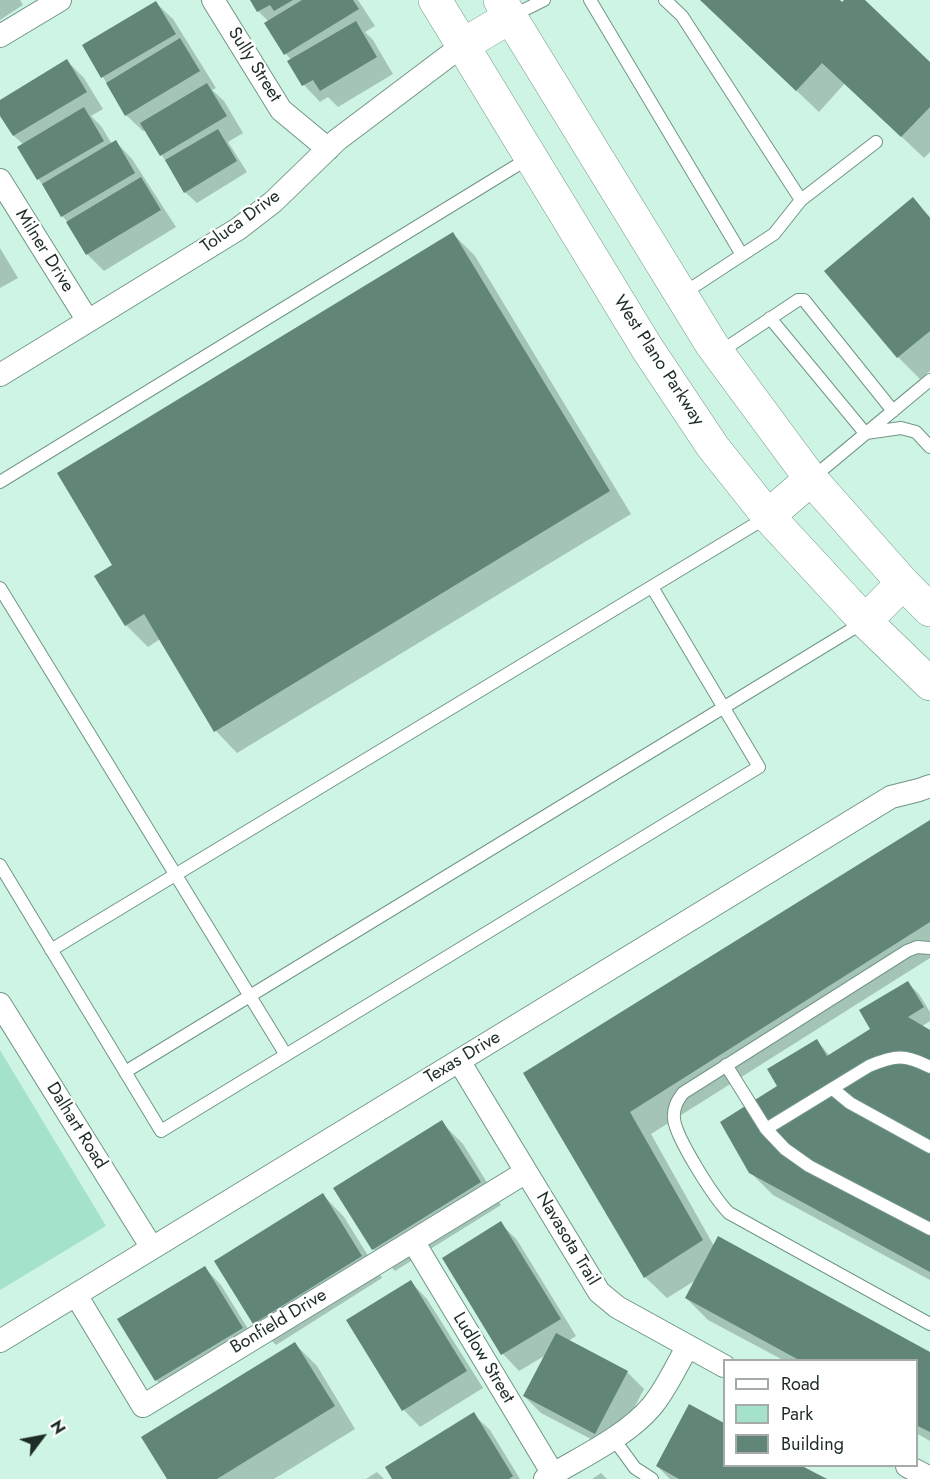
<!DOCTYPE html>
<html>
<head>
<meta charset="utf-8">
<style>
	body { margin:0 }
	#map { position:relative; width:930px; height:1479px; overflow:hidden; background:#cef5e4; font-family:Jost,sans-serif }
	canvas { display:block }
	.legend { position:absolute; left:723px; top:1359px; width:195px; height:108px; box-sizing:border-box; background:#fff; border:2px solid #a5aba8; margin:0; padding:8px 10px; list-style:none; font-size:18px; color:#1d2c26 }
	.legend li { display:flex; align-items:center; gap:12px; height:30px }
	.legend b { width:30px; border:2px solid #a5aba8 }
	.north { position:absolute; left:12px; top:1407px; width:60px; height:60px; -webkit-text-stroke:4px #fff; paint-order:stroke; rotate:58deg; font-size:16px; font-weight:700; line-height:24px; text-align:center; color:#1d2c26 }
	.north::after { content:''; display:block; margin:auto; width:21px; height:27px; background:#1d2c26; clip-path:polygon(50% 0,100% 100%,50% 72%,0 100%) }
</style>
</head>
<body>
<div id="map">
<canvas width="930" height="1479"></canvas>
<ul class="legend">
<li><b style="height:8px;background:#fff"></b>Road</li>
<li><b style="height:16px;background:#a5e2ca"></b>Park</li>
<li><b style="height:16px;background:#618577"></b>Building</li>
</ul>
<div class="north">N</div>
</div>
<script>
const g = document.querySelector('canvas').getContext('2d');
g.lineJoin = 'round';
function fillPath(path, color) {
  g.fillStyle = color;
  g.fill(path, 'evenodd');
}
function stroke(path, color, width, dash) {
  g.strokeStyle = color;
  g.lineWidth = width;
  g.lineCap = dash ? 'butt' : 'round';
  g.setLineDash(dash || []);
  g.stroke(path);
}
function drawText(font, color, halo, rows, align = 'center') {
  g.font = font + ' Jost,sans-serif';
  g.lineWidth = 4.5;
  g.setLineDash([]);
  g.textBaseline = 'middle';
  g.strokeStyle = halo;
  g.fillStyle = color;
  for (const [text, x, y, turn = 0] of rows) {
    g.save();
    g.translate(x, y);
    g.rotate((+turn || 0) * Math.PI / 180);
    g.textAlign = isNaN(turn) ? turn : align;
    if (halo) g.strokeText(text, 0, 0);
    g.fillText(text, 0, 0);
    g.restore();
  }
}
fillPath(new Path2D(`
	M0 1050 106 1226 0 1290Z`), '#a5e2ca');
fillPath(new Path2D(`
	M0 0H20L23 5 0 20Z
	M252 0H358L375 26 365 32 373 40 393 74 338 107 328 97 320 102 304 85 289 62 292 61 286 54 266 23 269 22 258 11Z
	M701 0H838L842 4 846 0H863L930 64V152L924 158 845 83 819 112Z
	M156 3 173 19 216 88 212 90 224 101 243 133 228 142 247 172 197 203 185 192 146 130 143 131 126 115 84 46Z
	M67 61 84 78 103 109 91 116 101 126 112 144 116 142 132 159 176 227 104 271 87 254 69 223 62 216 19 148 24 145 14 136 0 113V101Z
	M912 199 930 217V371L920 379 898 357 826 272Z
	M453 234 475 256 631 514 237 753 216 731 160 639 148 647 126 625 114 566Z
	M0 248 18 278 0 288Z
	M930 822V958L651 1134 714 1246 930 1354V1441L916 1433V1360H783L708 1320 686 1298 696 1280 667 1298 645 1277 525 1074Z
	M908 983 919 994 930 1012V1021L921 1027 930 1032V1280L773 1195 750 1172 777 1088 817 1041 830 1056 870 1031Z
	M441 1122 463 1144 501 1205 395 1271 373 1249Z
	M323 1195 344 1217 382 1278 276 1345 254 1323Z
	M500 1223 517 1240 576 1336 568 1341 627 1372 644 1389 612 1450 541 1413 524 1396 546 1355 519 1371 503 1354 444 1258Z
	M205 1268 221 1285 258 1345 173 1397 156 1380Z
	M411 1282 427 1299 483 1388 420 1427 404 1410 348 1321Z
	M295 1344 317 1366 355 1429 274 1479H169Z
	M690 1406 724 1425V1466H799L824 1479H670L657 1466Z
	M473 1414 490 1430 520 1479H394Z
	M377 1472 384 1479H366Z
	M601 1473 607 1479H592Z`), '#0003');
fillPath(new Path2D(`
	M250 0H293L274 11 270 5 257 12Z
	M302 0H353L359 9 284 55 264 23Z
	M700 0H840L842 2 844 0H865L930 62V107L901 137 822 63 796 91Z
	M156 1 176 34 101 78 82 45Z
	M356 21 377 57 320 91 313 80 302 86 287 61Z
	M180 38 200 71 125 116 106 83Z
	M67 59 87 92 13 136 0 116V100Z
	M207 83 227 116 160 156 140 123Z
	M84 107 104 141 37 180 17 147Z
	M218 129 237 161 184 193 165 160Z
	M116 140 135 173 61 217 42 184Z
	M141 177 161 210 86 255 66 222Z
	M913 197 930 218V331L897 358 824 271Z
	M453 232 610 491 214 732 144 614 125 626 94 576 112 565 57 473Z
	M930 820V922L630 1112 703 1240 644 1278 523 1073Z
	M908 981 924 1007 908 1017 930 1030V1272L749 1173 720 1122 777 1086 767 1069 817 1039 827 1056 870 1029 859 1010Z
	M442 1120 481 1182 372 1250 333 1188Z
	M323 1193 362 1256 253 1324 214 1261Z
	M501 1221 561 1319 501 1355 442 1258Z
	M718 1236 930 1352V1432L916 1425V1360H799L685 1298Z
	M205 1266 243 1328 155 1381 117 1319Z
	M411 1280 467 1371 402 1411 346 1320Z
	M556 1333 628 1371 595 1434 523 1396Z
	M295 1342 335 1406 217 1479H167L141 1437Z
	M689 1404 724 1423V1466H802L827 1479H679L656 1466Z
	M474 1412 513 1476 509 1479H392L385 1467Z`), '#618577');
const lane = new Path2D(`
	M590 0 742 255
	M665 0 682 16 801 200 774 234 681 295
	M510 17 544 0
	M801 200 876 142
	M770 318 865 433
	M720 352 798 300H804L893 411
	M866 433 901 428 916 432 930 447
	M811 479 930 380
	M0 482 529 158
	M0 588 286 1055
	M0 865 161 1131 759 767 652 587
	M930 948 917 947 907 951 683 1093C677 1101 673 1108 674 1119 676 1138 714 1198 729 1213L930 1324
	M51 950 767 517
	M726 1065 766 1129 785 1149 809 1166 930 1229
	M125 1072 864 622
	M833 1089 850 1103 930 1147
	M766 1129 869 1066C895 1055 905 1054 930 1067
	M613 1438 635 1468 652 1479`);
const street = new Path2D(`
	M213 0 281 110 328 149
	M0 36 60 0
	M0 180 88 321
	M0 375 238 229 273 202 337 140 463 45
	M0 1004 152 1248
	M459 1061 599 1292 617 1307 724 1366
	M413 1241 553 1474
	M76 1295 143 1406 526 1172
	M0 1341 891 797 919 790 930 786
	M907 1466 930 1478
	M545 1479C579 1458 626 1437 652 1406 667 1388 676 1366 688 1346`);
const secondary = new Path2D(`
	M435 0 647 348 713 447 768 516 865 621 930 684
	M500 0 712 345 811 479 903 583 930 610
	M463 45 510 17
	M768 516 811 479
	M865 621 903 583`);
stroke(lane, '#719586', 14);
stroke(street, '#719586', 24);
stroke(secondary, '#719586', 34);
stroke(lane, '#fff', 12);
stroke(street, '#fff', 22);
stroke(secondary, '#fff', 33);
drawText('18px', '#1d2c26', '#fff', [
	["Sully Street",254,65,58],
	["Toluca Drive",241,222,-36],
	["Milner Drive",44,251,58],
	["West Plano Parkway",658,361,57],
	["Texas Drive",463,1058,-31],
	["Dalhart Road",76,1126,58],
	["Navasota Trail",567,1239,59],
	["Bonfield Drive",279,1322,-31],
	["Ludlow Street",483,1358,59]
]);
</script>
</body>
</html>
